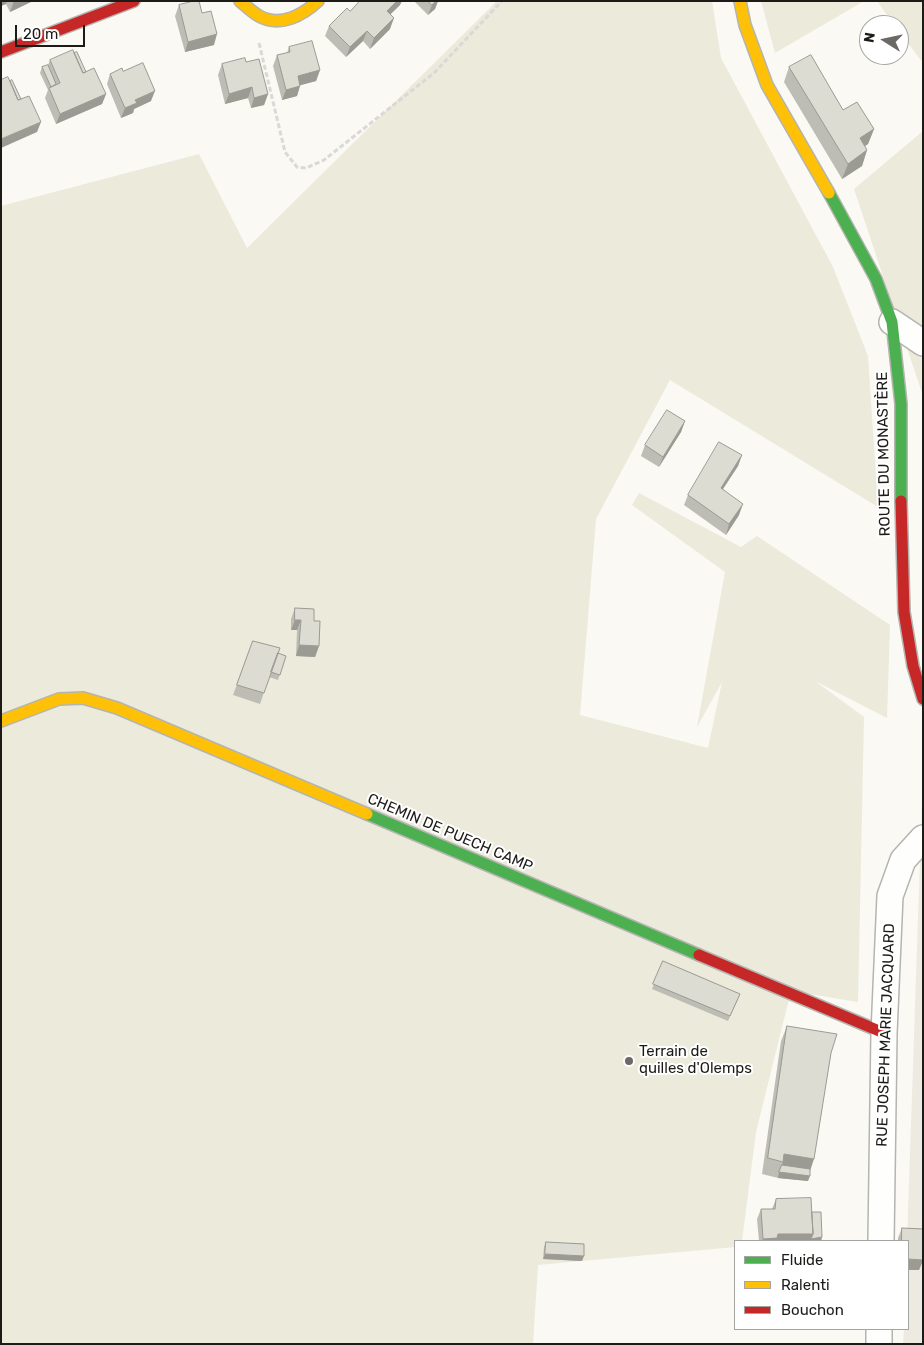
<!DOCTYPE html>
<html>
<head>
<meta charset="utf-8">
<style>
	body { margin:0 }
	#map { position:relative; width:924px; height:1345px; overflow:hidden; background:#faf9f4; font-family:Rubik,sans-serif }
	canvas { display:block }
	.frame { position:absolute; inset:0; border:2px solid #1c1b18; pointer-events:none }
	.legend { position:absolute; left:734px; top:1240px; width:175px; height:90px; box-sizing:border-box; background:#fff; border:1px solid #a4a4a3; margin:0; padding:6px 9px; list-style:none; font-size:15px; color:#1c1b18 }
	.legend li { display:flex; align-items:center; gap:10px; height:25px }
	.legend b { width:25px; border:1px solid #a4a4a3 }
	.north { position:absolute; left:859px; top:15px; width:50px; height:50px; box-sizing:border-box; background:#fff; border:1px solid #a4a4a3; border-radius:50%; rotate:280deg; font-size:14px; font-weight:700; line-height:20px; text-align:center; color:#1c1b18 }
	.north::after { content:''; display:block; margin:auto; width:18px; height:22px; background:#6a6965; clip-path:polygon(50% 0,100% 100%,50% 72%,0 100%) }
	.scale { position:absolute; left:15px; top:25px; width:70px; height:22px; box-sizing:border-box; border:2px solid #1c1b18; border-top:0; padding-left:6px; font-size:15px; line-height:18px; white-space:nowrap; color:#1c1b18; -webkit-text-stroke:4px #fff; paint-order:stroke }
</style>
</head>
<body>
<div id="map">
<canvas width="924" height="1345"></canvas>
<div class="frame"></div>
<ul class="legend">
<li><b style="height:6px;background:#4caf50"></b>Fluide</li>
<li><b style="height:6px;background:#ffc107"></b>Ralenti</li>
<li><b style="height:6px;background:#c62828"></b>Bouchon</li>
</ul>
<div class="north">N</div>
<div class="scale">20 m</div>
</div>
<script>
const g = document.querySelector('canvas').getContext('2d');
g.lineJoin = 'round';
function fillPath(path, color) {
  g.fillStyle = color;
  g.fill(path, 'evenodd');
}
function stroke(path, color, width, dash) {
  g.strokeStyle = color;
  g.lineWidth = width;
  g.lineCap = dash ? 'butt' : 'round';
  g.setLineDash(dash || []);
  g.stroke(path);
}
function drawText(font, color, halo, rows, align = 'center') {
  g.font = font + ' Rubik,sans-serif';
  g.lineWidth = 4;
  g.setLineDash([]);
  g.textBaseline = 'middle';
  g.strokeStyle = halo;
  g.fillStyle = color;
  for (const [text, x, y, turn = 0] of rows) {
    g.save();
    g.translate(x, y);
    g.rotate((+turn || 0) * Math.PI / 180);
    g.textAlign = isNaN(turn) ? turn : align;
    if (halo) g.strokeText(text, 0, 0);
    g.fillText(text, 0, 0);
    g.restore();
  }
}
fillPath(new Path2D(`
	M923 770V1344H903L904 1329H908L907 1241Z`), '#edebe1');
fillPath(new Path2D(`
	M497 1H712L721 58 833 267 868 356 878 507 670 380 596 519 580 715 708 748 722 682 697 727 725 572 632 505 639 493 741 547 757 536 890 625 887 718 815 681 864 717 858 1002 791 991 756 1132 742 1241H735V1247L538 1265 533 1344H1V206L199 154 247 248Z
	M761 1H864L775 53Z
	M877 1H923V63L899 31V25H894Z
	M923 131V396L854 189Z`), '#ebeadb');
const street = new Path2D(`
	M892 322 923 343
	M881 1241 884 1033 890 896 903 860 923 838
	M879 1344V1329`);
const fast = new Path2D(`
	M829 193 876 279 892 322 901 404V501
	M367 814 699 955`);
const slow = new Path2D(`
	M240 1C246 6 252 12 259 16 280 28 303 15 318 1
	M740 1 745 25 767 85 829 193
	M1 721 59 699 83 698 117 708 367 814`);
const jam = new Path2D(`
	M1 52 134 1
	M901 501 904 612 913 666 923 699
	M699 955 884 1033`);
stroke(street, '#b4b4b0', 28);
stroke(fast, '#b4b4b0', 14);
stroke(slow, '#b4b4b0', 14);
stroke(jam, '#b4b4b0', 14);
stroke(new Path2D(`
	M259 43 285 152 297 167 306 168 324 160 434 73 502 1`), '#d9d9d7', 3, [5, 2.5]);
stroke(street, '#fefefd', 25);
stroke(fast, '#4caf50', 11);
stroke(slow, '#ffc107', 11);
stroke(jam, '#c62828', 11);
fillPath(new Path2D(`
	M1 1H33L10 12 6 4 1 6Z
	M414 1H438L435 9 428 15Z
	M179 5 202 13 214 45 185 52 175 16Z
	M400 5 391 14 390 29 370 49 363 41 346 57 325 36 329 26 350 11Z
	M289 47 320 70 316 81 300 85 297 96 282 100 273 66 277 55 287 53Z
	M74 53 86 72 106 94 102 104 56 124 45 98 48 90 40 73 42 67 48 65 50 60Z
	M246 62 268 94 264 105 251 108 248 98 225 104 218 75 222 64Z
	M789 67 843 110 874 129 868 144 865 146 867 150 862 166 842 179 784 82Z
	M123 71 151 101 134 109 133 113 121 118 107 84 110 74Z
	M685 421 681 432 659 467 641 456 645 445Z
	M742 455 738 466 723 489 739 515 726 535 684 505 688 495Z
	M295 608 314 621 319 646 315 657 296 656 297 630H291V619Z
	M253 641 278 653 286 656 278 680 269 677 260 704 233 695Z
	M663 961 738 999 728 1021 652 989Z
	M787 1026 831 1053 808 1181 778 1178 762 1174 781 1041Z
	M776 1199 812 1212 822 1237 821 1241H759L757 1219 761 1209H772Z
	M902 1228 923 1229V1261L919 1270 908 1241H898V1238Z
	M546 1242 582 1261 543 1259 544 1247Z`), '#bebdb5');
fillPath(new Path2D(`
	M1 1H7L6 4 1 6Z
	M14 1H33L10 12Z
	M397 1H402L400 5 383 21 387 11Z
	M436 1H438L435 9 428 15 432 5Z
	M394 18 390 29 370 49 374 38Z
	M367 31 363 41 346 57 350 47Z
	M217 34 214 45 185 52 188 42Z
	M320 70 316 81 294 87 298 76Z
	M300 86 297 96 282 100 286 90Z
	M252 87 248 98 225 104 229 94Z
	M155 91 151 101 134 109 133 113 121 118 125 108 135 100Z
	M106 94 102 104 56 124 60 114Z
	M268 94 264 105 251 108 254 98Z
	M41 122 37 132 1 148V139Z
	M874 129 868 144 854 153 860 138Z
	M867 150 862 166 842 179 848 164Z
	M685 421 681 432 659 467 663 457Z
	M742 455 738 466 717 498 721 488Z
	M743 504 739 515 726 535 729 524Z
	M295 620H301L297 630H291Z
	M299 645 319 646 315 657 296 656Z
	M784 1154 814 1159 809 1174 780 1170 783 1162Z
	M779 1172 810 1176 808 1181 778 1178Z
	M778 1234H813L822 1237 821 1241H762L763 1239Z
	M545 1254 584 1256 582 1261 543 1259Z
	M908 1259 923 1260 919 1270H908Z`), '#9b9a93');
const building = new Path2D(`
	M194 1H199L202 13 211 11 217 34 188 42 179 5Z
	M360 1H397L387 11 394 18 374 38 367 31 350 47 329 26 347 8 350 11Z
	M428 1H436L432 5Z
	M312 41 320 70 298 76 300 86 286 90 277 55 290 52 289 47Z
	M73 50 83 73 94 68 106 94 60 114 49 88 60 83 50 60Z
	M77 52 86 72 83 73 74 53Z
	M811 55 843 110 857 102 874 129 860 138 867 150 848 164 789 67Z
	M245 58 246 62 259 59 268 94 254 98 252 87 229 94 222 64Z
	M143 63 155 91 135 100 137 103 125 108 110 74 122 68 123 71Z
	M48 65 56 84 51 87 42 67Z
	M8 77 18 100 29 96 41 122 1 139V80Z
	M12 80 21 99 18 100 10 81Z
	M667 410 685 421 663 457 645 445Z
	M719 442 742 455 721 488 743 504 729 524 688 495Z
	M295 608 314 609V621H320L319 646 299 645 301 620H295Z
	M253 641 280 648 264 693 237 685Z
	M278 653 286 656 280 675 271 672Z
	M663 961 740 994 730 1016 653 984Z
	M787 1026 837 1034 831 1053 814 1159 784 1154 783 1162 768 1158Z
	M782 1165 810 1169V1176L779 1172Z
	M811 1198 813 1234H778L777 1238 763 1239 761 1209H775L776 1199Z
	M812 1212H821L822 1237 811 1239 813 1234Z
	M902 1228 923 1229V1260L908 1259V1241H902Z
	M546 1242 584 1244V1256L545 1254Z`);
fillPath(building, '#dddcd2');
stroke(building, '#9b9a93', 1);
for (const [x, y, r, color] of [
	[629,1061,5,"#6a6965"]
]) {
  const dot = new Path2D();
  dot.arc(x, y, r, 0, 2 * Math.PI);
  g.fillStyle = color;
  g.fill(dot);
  stroke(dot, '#fff', 2);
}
drawText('15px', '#1c1b18', '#fff', [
	["ROUTE DU MONASTÈRE",884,454,-91],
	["CHEMIN DE PUECH CAMP",450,833,23],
	["RUE JOSEPH MARIE JACQUARD",886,1035,-88]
]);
drawText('15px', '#1c1b18', '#fff', [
	["Terrain de",639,1052],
	["quilles d'Olemps",639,1069]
], 'left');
</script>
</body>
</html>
